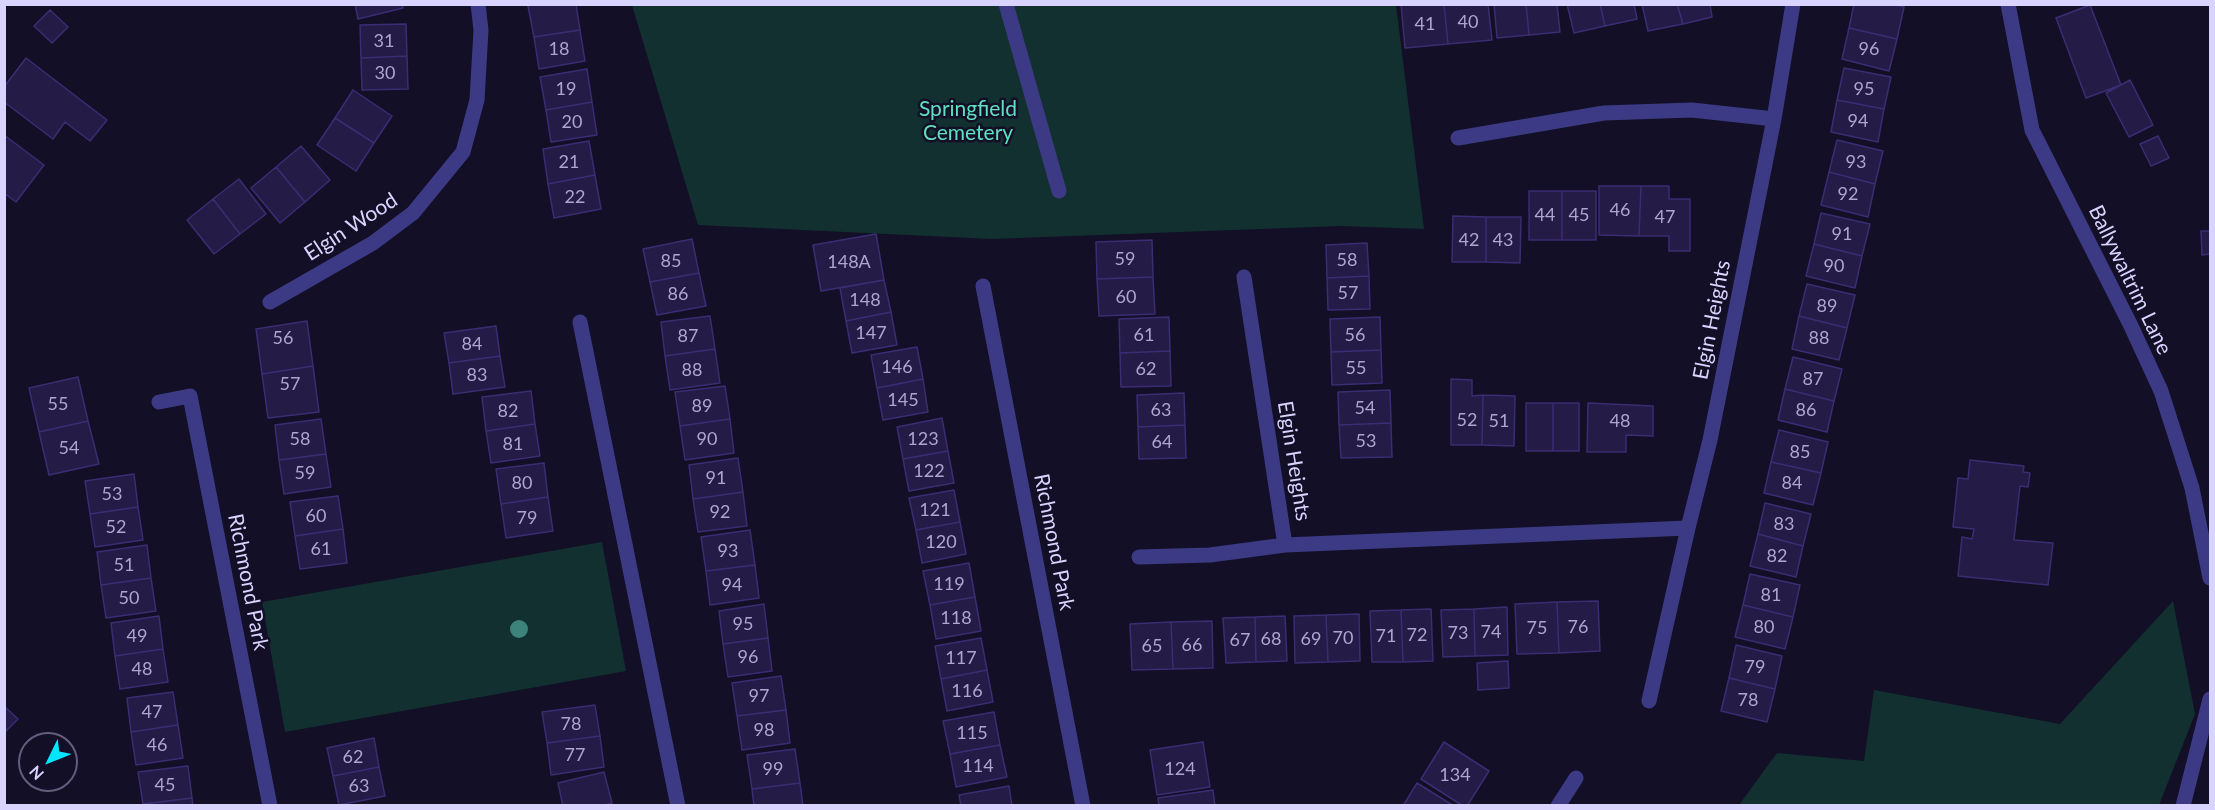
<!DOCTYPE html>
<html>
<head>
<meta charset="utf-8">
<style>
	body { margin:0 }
	#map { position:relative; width:2215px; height:810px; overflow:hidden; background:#130f26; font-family:Lato,sans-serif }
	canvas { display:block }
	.frame { position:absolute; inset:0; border:6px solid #d9d4ff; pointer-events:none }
	.north { position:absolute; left:18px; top:732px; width:60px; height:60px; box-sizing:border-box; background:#130f26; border:2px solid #625e7d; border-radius:50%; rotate:227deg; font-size:16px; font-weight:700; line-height:24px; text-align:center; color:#d9d4ff }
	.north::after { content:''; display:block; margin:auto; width:21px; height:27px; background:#00e5ff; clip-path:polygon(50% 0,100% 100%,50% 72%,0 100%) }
</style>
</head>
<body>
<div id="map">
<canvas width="2215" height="810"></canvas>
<div class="frame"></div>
<div class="north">N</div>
</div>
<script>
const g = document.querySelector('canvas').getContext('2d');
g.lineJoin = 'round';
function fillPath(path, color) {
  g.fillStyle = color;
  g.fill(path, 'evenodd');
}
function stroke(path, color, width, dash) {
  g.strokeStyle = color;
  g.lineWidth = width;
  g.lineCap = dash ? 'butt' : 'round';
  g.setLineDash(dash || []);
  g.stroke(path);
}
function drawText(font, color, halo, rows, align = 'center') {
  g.font = font + ' Lato,sans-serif';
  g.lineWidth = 5;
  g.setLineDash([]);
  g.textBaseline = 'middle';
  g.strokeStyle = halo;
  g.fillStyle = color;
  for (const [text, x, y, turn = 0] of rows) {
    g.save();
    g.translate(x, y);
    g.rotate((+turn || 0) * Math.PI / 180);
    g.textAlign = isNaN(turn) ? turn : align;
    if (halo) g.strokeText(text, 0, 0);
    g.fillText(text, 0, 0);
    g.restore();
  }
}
fillPath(new Path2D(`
	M632 5H1396L1424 229 1341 226 992 239 698 225Z
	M602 542 626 671 285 732 262 602Z
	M2173 601 2195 714 2159 805H1739L1777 753 1864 761 1874 690 2060 724Z`), '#12302f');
const building = new Path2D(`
	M355 4H402L403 8 358 19Z
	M535 4H576L580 30 534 37 528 6Z
	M1401 4H1444L1448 44 1405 48Z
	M1444 4H1488L1492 40 1448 44Z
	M1494 4H1526L1529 35 1497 38Z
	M1526 4H1557L1560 32 1529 35Z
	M1567 4H1600L1605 26 1574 33Z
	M1600 4H1634L1637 19 1605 26Z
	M1642 4H1677L1683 24 1648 31Z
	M1677 4H1710L1712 17 1683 24Z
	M1854 4H1893L1904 7 1897 39 1849 28Z
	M2090 5 2121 85 2086 98 2056 18Z
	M50 10 68 27 52 43 34 26Z
	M406 24 407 56 361 58 360 25Z
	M1849 28 1897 39 1889 71 1842 59Z
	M580 30 585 61 539 69 534 37Z
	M407 56 408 89 362 90 361 58Z
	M26 58 107 120 90 141 65 122 53 139 4 102V87Z
	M1844 68 1891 77 1884 109 1837 100Z
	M587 69 592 102 546 110 540 77Z
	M2130 80 2153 125 2129 137 2106 93Z
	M353 90 392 116 374 143 335 118Z
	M1837 100 1884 109 1878 142 1831 132Z
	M592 102 597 135 551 142 546 110Z
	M335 118 374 143 356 171 317 145Z
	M4 135 44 165 16 202 4 193Z
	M2158 136 2169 158 2151 166 2140 144Z
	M1837 140 1883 151 1875 184 1829 172Z
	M589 141 595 175 548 184 543 149Z
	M301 146 330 180 305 202 276 167Z
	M276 167 305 202 280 223 251 188Z
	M1829 172 1875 184 1868 217 1821 205Z
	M595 175 601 209 554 218 548 184Z
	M239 179 266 214 240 234 213 199Z
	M1599 186H1641L1639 236 1599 235Z
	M1641 186H1669V199H1690V251H1669V236H1639Z
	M1529 191H1562V240H1529Z
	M1562 191H1596V240H1562Z
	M213 199 240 234 214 254 187 220Z
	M1821 213 1870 224 1862 256 1814 244Z
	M1453 216 1486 217V262H1452Z
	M1486 217H1521L1520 263 1486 262Z
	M2201 231H2210V254L2202 255Z
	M876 234 884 280 821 291 813 245Z
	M692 239 699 273 650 282 643 249Z
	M1152 240 1153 277 1097 279 1096 242Z
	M1367 243 1369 276 1327 278 1326 245Z
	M1814 244 1862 256 1855 288 1806 276Z
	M699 273 706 306 657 315 650 282Z
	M1369 276 1370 309 1328 310 1327 278Z
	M1153 277 1155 314 1099 316 1097 279Z
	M884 280 891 312 846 321 840 288Z
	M1807 284 1855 295 1847 328 1799 316Z
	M891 312 897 345 852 353 846 321Z
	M710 316 715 349 665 356 661 322Z
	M1799 316 1847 328 1839 360 1792 349Z
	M1169 317 1170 351 1120 353 1119 319Z
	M1380 317 1381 350 1331 352 1330 319Z
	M307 321 313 366 262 374 256 329Z
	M496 326 500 356 449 363 444 333Z
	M917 347 923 379 877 388 871 355Z
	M715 349 720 383 670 390 665 356Z
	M1381 350 1382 383 1332 385 1331 352Z
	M1170 351 1171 386 1121 387 1120 353Z
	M500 356 505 387 453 394 449 363Z
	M1793 357 1842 369 1834 401 1785 389Z
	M313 366 319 412 268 418 262 374Z
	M78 377 88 421 39 432 29 388Z
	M923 379 928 412 883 420 877 388Z
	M1451 379 1472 380V396L1483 395 1482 445H1451Z
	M725 386 730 419 680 426 675 392Z
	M1785 389 1834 401 1827 432 1778 420Z
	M1390 390 1391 423 1339 425 1338 392Z
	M531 391 535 424 486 431 482 397Z
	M1184 393 1185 425 1138 427 1137 395Z
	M1483 395 1515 396 1514 446 1482 445Z
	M1526 403H1553V451H1526Z
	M1553 403H1579V451H1553Z
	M1588 403 1653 406V436L1626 435V452H1587Z
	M942 418 948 451 903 459 897 427Z
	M321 419 326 454 279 460 275 425Z
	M730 419 734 453 685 460 680 426Z
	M88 421 99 464 49 475 39 432Z
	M1391 423 1392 457 1341 458 1339 425Z
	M535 424 540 456 491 463 486 431Z
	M1185 425 1186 458 1139 459 1138 427Z
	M1779 430 1828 442 1821 473 1771 462Z
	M948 451 954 483 909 491 903 459Z
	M326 454 331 487 284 494 279 460Z
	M738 458 743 492 693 499 689 465Z
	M1970 460 2024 466 2023 472 2030 473 2028 487 2020 486 2014 540 2053 543 2048 585 1958 576 1962 537 1972 539 1974 529 1953 527 1958 478 1968 479Z
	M1771 462 1821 473 1813 505 1764 493Z
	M544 463 548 497 501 504 496 469Z
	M134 474 138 507 90 514 85 481Z
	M954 490 960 522 916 530 909 498Z
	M743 492 747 526 698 532 693 499Z
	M338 496 343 529 295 536 290 502Z
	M548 497 553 531 506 538 501 504Z
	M1765 503 1811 514 1803 546 1758 534Z
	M138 507 143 540 95 547 90 514Z
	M960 522 966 554 922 563 916 530Z
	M343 529 347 563 300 569 295 536Z
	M750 530 755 565 706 571 701 537Z
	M1758 534 1803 546 1796 577 1750 566Z
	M147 545 151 578 101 585 97 552Z
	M969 563 975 597 930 605 923 571Z
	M755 565 759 598 710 605 706 571Z
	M1750 574 1800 585 1793 617 1743 605Z
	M151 578 156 611 106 618 101 585Z
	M975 597 981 631 936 639 930 605Z
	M1598 601 1600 651 1559 653 1557 602Z
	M1557 602 1559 653 1517 654 1515 604Z
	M764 604 768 638 723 644 719 611Z
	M1743 605 1793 617 1785 649 1735 637Z
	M1507 607 1508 655 1475 656 1474 609Z
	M1431 609 1433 661 1403 662 1401 610Z
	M1474 609 1475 656 1443 657 1441 610Z
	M1401 610 1403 662H1372L1370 611Z
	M1359 614 1360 661 1328 662 1326 615Z
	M1326 615 1328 662 1295 663 1294 616Z
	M159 616 163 649 115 656 111 623Z
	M1285 616 1287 661 1256 662 1255 617Z
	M1255 617 1256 662 1226 663 1223 618Z
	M1212 621 1213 668 1173 669 1171 622Z
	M1171 622 1173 669 1132 670 1130 624Z
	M768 638 772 671 728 677 723 644Z
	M981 638 987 670 941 679 935 646Z
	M1736 645 1782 656 1775 689 1729 678Z
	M163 649 168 682 120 689 115 656Z
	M1508 661 1509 688 1478 690 1477 663Z
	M987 670 993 702 947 711 941 679Z
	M781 676 786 710 737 716 732 683Z
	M1729 678 1775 689 1767 722 1721 711Z
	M173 692 178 725 131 732 127 698Z
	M595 705 600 736 547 743 542 712Z
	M4 706 18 719 4 733Z
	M786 710 790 743 742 750 737 716Z
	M994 712 1000 745 950 754 943 721Z
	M178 725 183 758 136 765 131 732Z
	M600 736 604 767 551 775 547 743Z
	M374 738 379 767 333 776 327 748Z
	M1203 742 1210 787 1157 795 1150 750Z
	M1444 742 1489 771 1467 806H1463L1421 779Z
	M1000 745 1007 777 956 787 950 754Z
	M795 749 800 783 752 789 747 755Z
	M188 766 192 798 143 804 138 772Z
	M379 767 385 796 339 805 333 776Z
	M604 772 612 803 602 806H563L558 783Z
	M800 783 803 806H754L752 789Z
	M1417 783 1454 806H1403Z
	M1009 786 1012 806H961L959 795Z
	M1213 790 1215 806H1159L1158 798Z
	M192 798 193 806H143V804Z`);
fillPath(building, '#241b47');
stroke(building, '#3b2d73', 1.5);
stroke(new Path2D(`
	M1006 4 1059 191`), '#3d3a85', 15);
stroke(new Path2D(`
	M2008 4 2032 130 2131 326 2161 391 2192 488 2210 578
	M1458 138 1604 113 1692 110 1774 119
	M1244 277 1285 545
	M983 286 1083 806
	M270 302 373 243 413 213 463 152 477 100 481 30 478 4
	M580 322 678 806
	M159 402 190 396 270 806
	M1139 557 1210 555 1285 545 1688 528
	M1649 701 1688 528 1710 440 1774 119 1793 4
	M1558 806 1576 778
	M2183 806 2210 699`), '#3d3a85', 15);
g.fillStyle = '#3d827b';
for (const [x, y] of [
	[519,629]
]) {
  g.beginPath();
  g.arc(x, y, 9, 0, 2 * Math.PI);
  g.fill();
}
drawText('18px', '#aca6d1', null, [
	["40",1468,22],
	["41",1425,24],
	["31",384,41],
	["18",559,49],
	["96",1869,49],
	["30",385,73],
	["19",566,89],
	["95",1864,89],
	["94",1858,121],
	["20",572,122],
	["21",569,162],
	["93",1856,162],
	["92",1848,194],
	["22",575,197],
	["46",1620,210],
	["44",1545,215],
	["45",1579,215],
	["47",1665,217],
	["91",1842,234],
	["42",1469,240],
	["43",1503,240],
	["59",1125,259],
	["58",1347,260],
	["85",671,261],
	["148A",849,262],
	["90",1834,266],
	["57",1348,293],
	["86",678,294],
	["60",1126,297],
	["148",865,300],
	["89",1827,306],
	["147",871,333],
	["61",1144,335],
	["56",1355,335],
	["87",688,336],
	["56",283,338],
	["88",1819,338],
	["84",472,344],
	["146",897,367],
	["55",1356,368],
	["62",1146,369],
	["88",692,370],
	["83",477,375],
	["87",1813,379],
	["57",290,384],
	["145",903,400],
	["55",58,404],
	["89",702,406],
	["54",1365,408],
	["63",1161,410],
	["86",1806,410],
	["82",508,411],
	["52",1467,420],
	["51",1499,421],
	["48",1620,421],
	["58",300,439],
	["90",707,439],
	["123",923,439],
	["53",1366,441],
	["64",1162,442],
	["81",513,444],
	["54",69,448],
	["85",1800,452],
	["122",929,471],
	["59",305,473],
	["91",716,478],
	["80",522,483],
	["84",1792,483],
	["53",112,494],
	["121",935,510],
	["92",720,512],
	["60",316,516],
	["79",527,518],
	["83",1784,524],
	["52",116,527],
	["120",941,542],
	["61",321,549],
	["93",728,551],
	["82",1777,556],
	["51",124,565],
	["119",949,584],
	["94",732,585],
	["81",1771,595],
	["50",129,598],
	["118",956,618],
	["95",743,624],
	["76",1578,627],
	["80",1764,627],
	["75",1537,628],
	["74",1491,632],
	["73",1458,633],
	["72",1417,635],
	["49",137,636],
	["71",1386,636],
	["70",1343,638],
	["68",1271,639],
	["69",1311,639],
	["67",1240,640],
	["66",1192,645],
	["65",1152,646],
	["96",748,657],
	["117",961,658],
	["79",1755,667],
	["48",142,669],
	["116",967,691],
	["97",759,696],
	["78",1748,700],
	["47",152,712],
	["78",571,724],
	["98",764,730],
	["115",972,733],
	["46",157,745],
	["77",575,755],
	["62",353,757],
	["114",978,766],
	["99",773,769],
	["124",1180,769],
	["134",1455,775],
	["45",165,785],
	["63",359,786]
]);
drawText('21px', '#5fe0c0', '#130f26', [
	["Springfield",968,109],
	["Cemetery",968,133]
]);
drawText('21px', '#d9d4ff', '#130f26', [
	["Elgin Wood",351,227,-33],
	["Ballywaltrim Lane",2130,280,64],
	["Elgin Heights",1712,320,-79],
	["Elgin Heights",1294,461,81],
	["Richmond Park",1054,542,79],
	["Richmond Park",248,582,79]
]);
</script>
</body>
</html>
